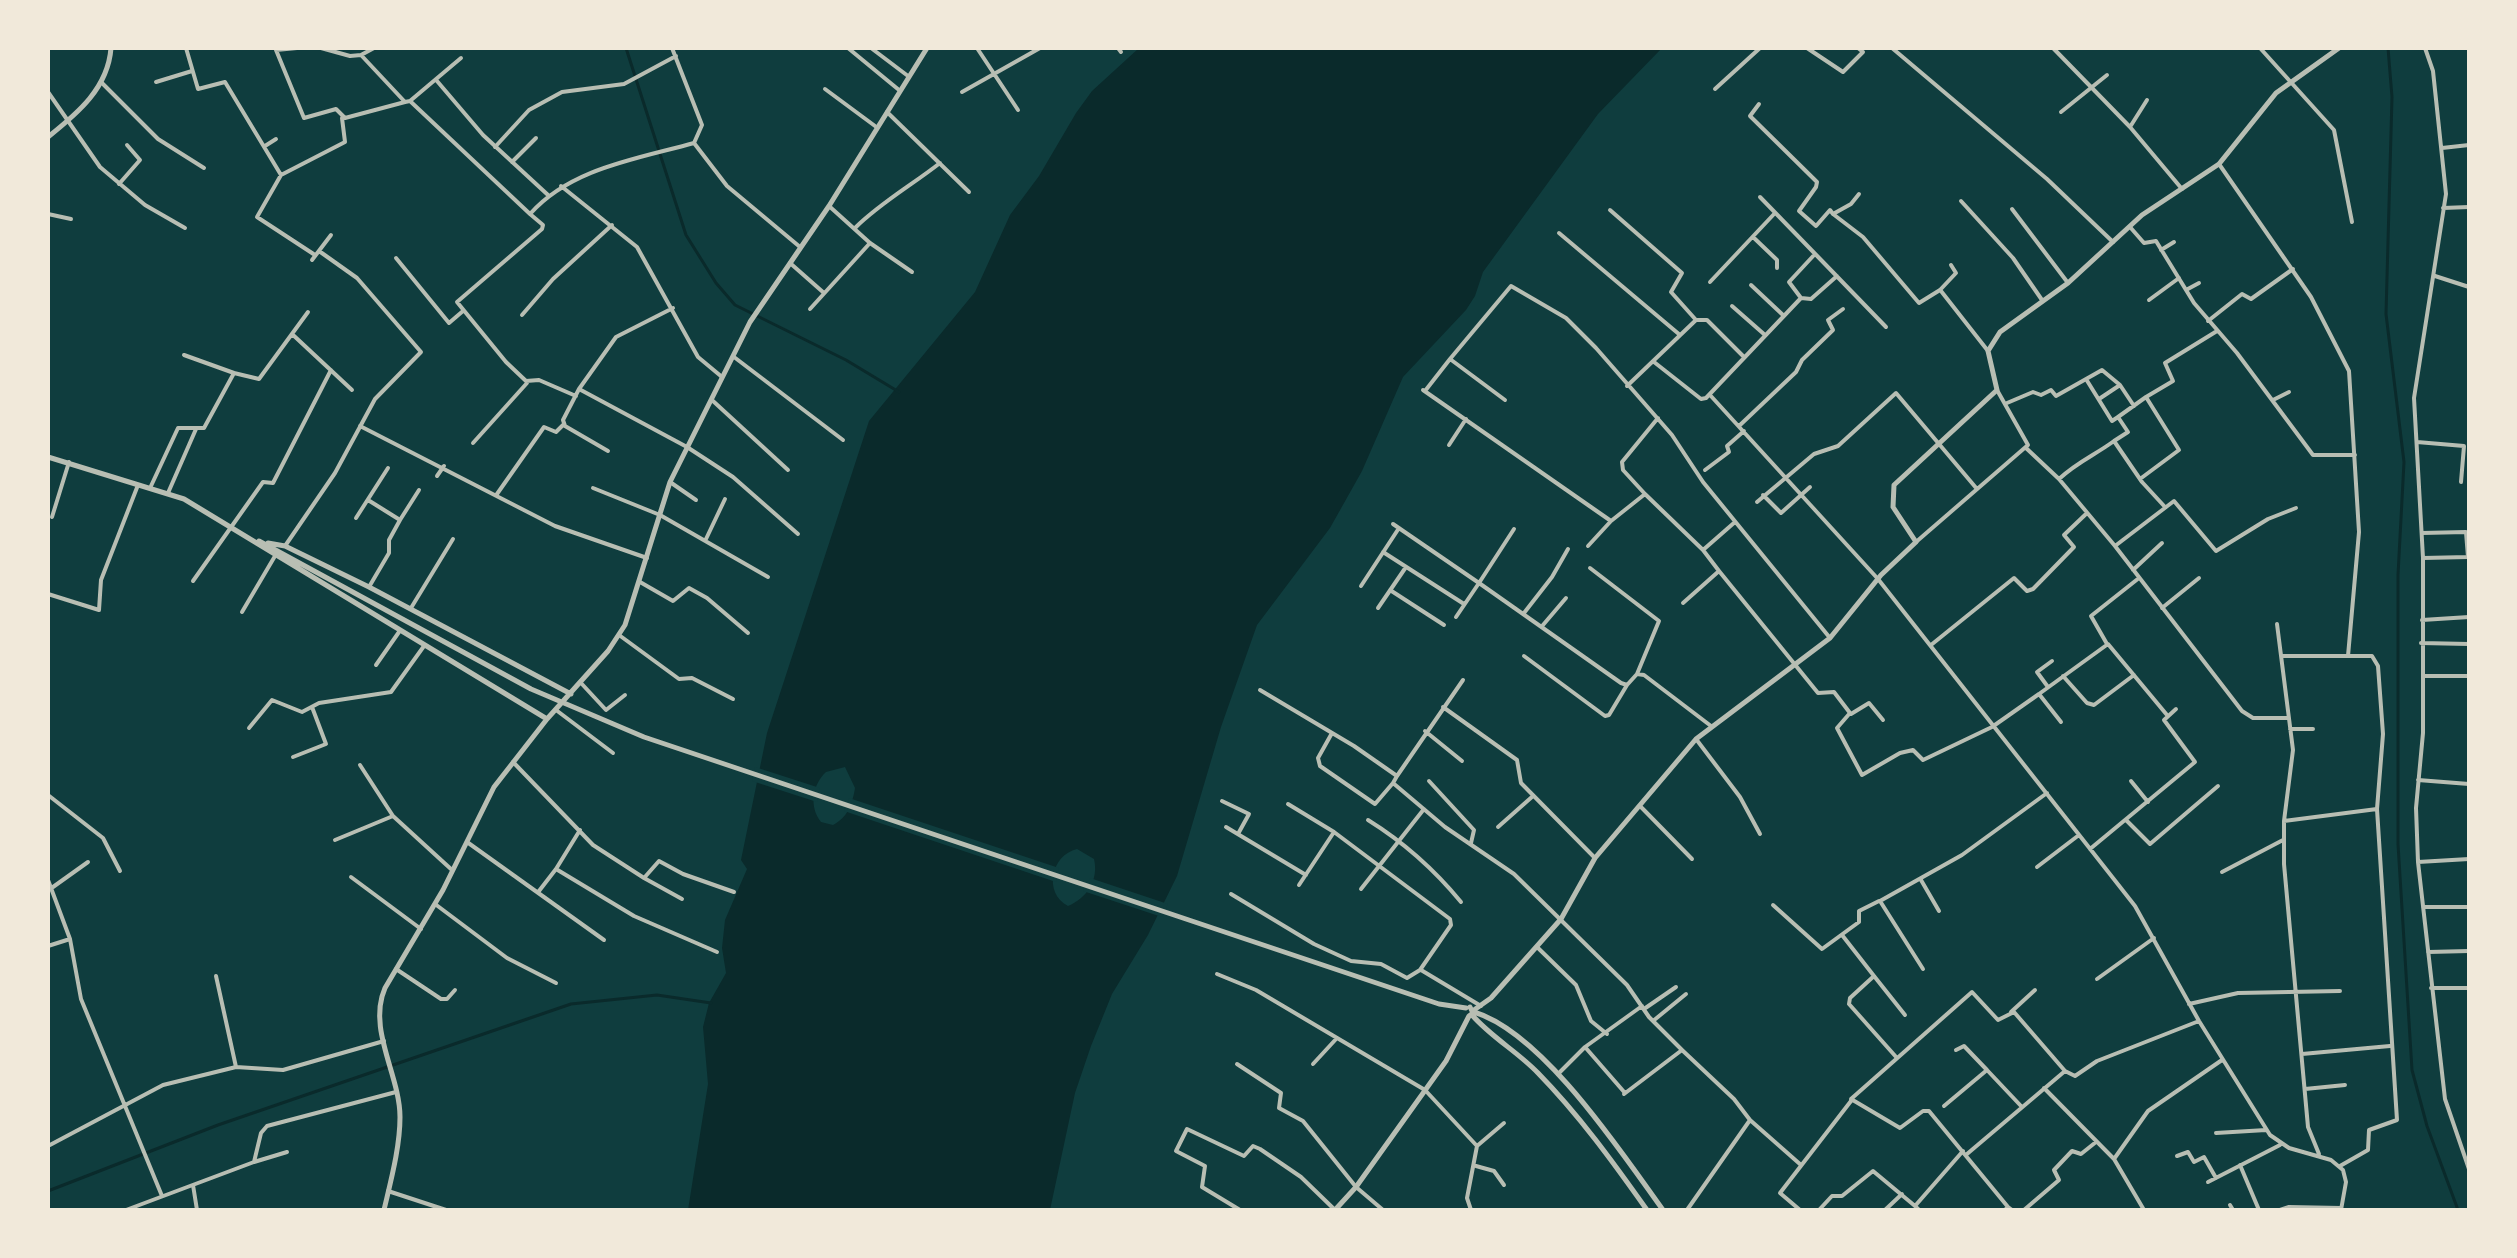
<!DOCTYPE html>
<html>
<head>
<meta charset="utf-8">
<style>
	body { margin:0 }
	#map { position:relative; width:2517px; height:1258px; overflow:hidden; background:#0f3d3e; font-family:"Roboto Condensed",sans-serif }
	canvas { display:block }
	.frame { position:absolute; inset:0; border:50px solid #f1e9da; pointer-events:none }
</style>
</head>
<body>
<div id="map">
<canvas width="2517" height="1258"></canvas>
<div class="frame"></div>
</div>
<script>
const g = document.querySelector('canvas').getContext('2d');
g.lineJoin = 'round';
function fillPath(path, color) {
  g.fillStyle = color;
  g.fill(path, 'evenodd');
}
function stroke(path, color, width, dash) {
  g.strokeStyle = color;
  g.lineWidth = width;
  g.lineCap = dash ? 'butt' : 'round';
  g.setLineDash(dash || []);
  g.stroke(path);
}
fillPath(new Path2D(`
	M1139 48H1662L1598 114 1483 272 1475 296 1466 310 1403 377 1362 471 1330 528 1257 625 1221 727 1177 876 1148 935 1112 994 1091 1046 1075 1093 1050 1210H688L708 1084 703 1027 709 1003 726 973 722 948 725 920 747 869 741 860 767 733 869 421 975 292 1010 215 1039 176 1076 113 1092 91ZM845 767 855 788C852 805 848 817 833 825L821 822C809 807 812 785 826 772ZM1077 849 1094 859C1099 880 1087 898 1068 906 1043 893 1051 855 1077 849Z`), '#0a2a2b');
fillPath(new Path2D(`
	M755 767 820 788 817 802 752 781Z
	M849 798 1059 868 1056 882 844 811Z
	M1090 878 1168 904 1162 917 1083 891Z`), '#0f3d3e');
stroke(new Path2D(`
	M626 48 686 235 716 283 735 305 846 360 899 392
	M2388 48 2392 97 2386 314 2404 462 2398 575V844L2412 1070 2427 1126 2458 1210
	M48 1191 218 1125 571 1004 657 995 711 1003`), '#0a2a2b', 3);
stroke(new Path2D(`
	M186 48 198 89 225 82 281 175 257 217 315 255
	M848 48 899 90
	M871 48 908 76
	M977 48 1018 110
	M1118 48 1121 52
	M1807 48 1843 72 1863 52 1858 48
	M1892 48 2047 179 2113 242
	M2053 48 2130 127 2182 189
	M2260 48 2334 130 2352 222
	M2425 48 2433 71 2446 194 2414 398 2423 558V733L2416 808 2418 862 2445 1099 2469 1169
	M276 50 304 118 336 109 345 118 405 102 361 55 350 56 321 48
	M276 50 297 48
	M361 55 374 48
	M437 81 483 135 548 195
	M156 82 192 71
	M102 83 158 139 204 168
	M825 89 875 126
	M1715 89 1760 48
	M48 92 100 167 145 205 185 228
	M962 92 1040 48
	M410 101 461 58
	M405 102 410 101 530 214C571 168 637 159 694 143L702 125 672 48
	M1759 104 1750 116 1817 182 1816 187 1799 211 1816 226 1830 210 1833 214 1851 204 1859 194
	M887 112 969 192
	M2061 112 2107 75
	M2130 127 2147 100
	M694 143 727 186 800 247
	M265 146 276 139
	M495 147 529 110 562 92 624 84 676 56
	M2442 148 2469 145
	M512 162 536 138
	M2219 164 2311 297 2349 371 2359 532 2348 656H2281
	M281 175 345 142 342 118
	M119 184 140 160 127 145
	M561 186 637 247 698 357 722 377
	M1760 197 1886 327
	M1961 201 2013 258 2042 300
	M829 206 870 243 912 272
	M2443 208 2469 207
	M2012 209 2068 283
	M1610 210 1682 273 1671 292 1696 320H1707L1743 356
	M48 214 71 219
	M530 214 543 225 542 229 457 302 506 362 526 381 539 380 576 396
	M1833 214 1863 237 1919 303 1940 290 1956 273 1951 265
	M2130 227 2144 243 2156 241 2194 303 2237 353 2313 455H2355
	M855 228C880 203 912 185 940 163
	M1559 233 1680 335
	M1753 237 1777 260V268
	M2161 250 2174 242
	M396 258 449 323 463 311
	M312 260 331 235
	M790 263 824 293
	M2435 276 2469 287
	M1710 282 1775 213
	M1751 285 1784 316
	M2186 290 2199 283
	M1941 291 1988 351
	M1801 298 1811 299 1837 276
	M2149 300 2179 278
	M1732 306 1765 335
	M810 309 870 243
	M522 315 553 279 612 225
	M2208 321 2242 294 2251 299 2293 269
	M292 334 352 390
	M184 355 234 373
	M734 357 843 440
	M1450 359 1511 286 1566 318 1596 348 1672 435 1703 482 1830 638
	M1654 362 1701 399 1706 398 1801 298 1789 282 1815 254
	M2086 379 2112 421 2118 417
	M1627 386 1696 320
	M579 389 687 447 733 477 798 534
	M1423 390 1611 521 1645 494 1623 470 1622 462 1658 418
	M1425 391 1450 359 1505 400
	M1710 395 1878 579 2135 906 2199 1021 2270 1135 2289 1148 2331 1160 2343 1170 2346 1182 2341 1210
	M2146 397 2173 381 2165 363 2217 331
	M2099 399 2120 385
	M2273 400 2289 392
	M713 401 788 470
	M2007 403 2033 392 2041 395 2051 390 2056 396 2102 370 2120 385 2134 406
	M360 426 555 526 647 558
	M1739 426 1796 372 1802 360 1833 330 1828 320 1843 309
	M2114 441 2128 432 2118 417 2146 397 2179 450 2140 479
	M2417 442 2464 446 2461 482
	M473 443 527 383
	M1449 445 1466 419
	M2026 448 2059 479 2115 546 2242 711 2253 718H2289
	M608 451 565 426 563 420 579 389 616 337 673 308
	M1705 470 1729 452 1727 446 1744 431
	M437 476 444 466
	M2059 479C2077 462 2095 455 2114 441L2142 482 2165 507
	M670 482 696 500
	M151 486 178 428H204L234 373 259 379 308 312
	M593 488 660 515 768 577
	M168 493 196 429
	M497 494 544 427 556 432 563 425
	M1645 494 1703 550
	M1763 495 1781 513 1810 487
	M368 500 400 520
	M1757 502 1814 454 1838 446 1896 393 1977 489
	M52 517 69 462
	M356 518 388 468
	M1393 524 1479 583 1456 617
	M1514 529 1479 583 1621 683 1627 685 1637 674 1644 675 1711 726
	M2422 533 2466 532 2468 557
	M706 539 725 499
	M1916 542 2028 445 1997 390
	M285 546 335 473 375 399 421 352 357 278 319 251
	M1588 546 1611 521
	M2115 546 2174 501 2216 551 2268 519 2296 508
	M1383 552 1464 604
	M2423 558 2468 557
	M1590 568 1659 621 1637 674
	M2133 570 2162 543
	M1719 571 1703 550 1735 522
	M193 581 263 482 273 483 331 370
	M640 582 673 601 689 588 707 598 748 633
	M1361 586 1399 528
	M369 587 389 553V540L400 520 419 490
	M1390 590 1444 625
	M48 594 99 610
	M1683 603 1719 571 1818 693 1834 692 1850 713 1837 728 1862 775 1900 753 1913 750 1923 760 1992 727 2039 694 2061 722
	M411 608 453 539
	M1378 608 1406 567
	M2162 608 2199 578
	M99 610 101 580 138 485
	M242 612 275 556
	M1524 613 1552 577 1568 549
	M2422 620 2469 617
	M2277 624 2293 750 2284 821V864L2308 1127 2319 1154
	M1543 625 1566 598
	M619 635 679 679 692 678 733 699
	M2421 643 2469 644
	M2107 644 2091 616 2139 578
	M1931 645 2014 578 2027 591 2033 589 2074 547 2064 535 2087 513
	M1524 656 1605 716 1609 715 1627 685
	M376 665 399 632
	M2063 676 2087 703 2094 705 2134 675
	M2423 676H2469
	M581 683 606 710 625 695
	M2048 687 2037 672 2052 661
	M1260 690 1354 746 1397 776 1393 783
	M2039 694 2108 644 2167 715
	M1443 707 1517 760 1521 783 1595 858
	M556 710 613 753
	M1851 714 1869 703 1883 720
	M249 728 272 700 302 712 319 703 391 692 424 646
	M2290 729H2313
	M1425 731 1462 761
	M1332 733 1318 758 1320 766 1375 804 1393 783 1445 827 1514 874 1627 985 1649 1017 1682 1050 1624 1094
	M1696 739 1740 797 1760 834
	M293 757 326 744 312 707
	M513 762 593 845 644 878 659 861 683 874 734 892
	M360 765 393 816 452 870
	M1397 776 1463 680
	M2418 780 2469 784
	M1429 781 1474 830 1471 843
	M2131 781 2148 802
	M48 795 103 838 120 871
	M1222 801 1249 814 1238 834
	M1641 807 1692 859
	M1368 820C1405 843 1433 868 1461 902
	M2126 820 2150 844 2218 786
	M2284 821 2377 809
	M1226 827 1306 875
	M1498 827 1533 796
	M580 830 556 869 634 916 717 952
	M335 840 393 816
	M467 842 604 940
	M2090 849 2195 762 2164 720 2176 709
	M2418 862 2469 859
	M2037 867 2079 835
	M2222 872 2283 840
	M351 877 421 929
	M644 878 682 899
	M48 880 70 939 81 999 162 1196
	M1921 880 1939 911
	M1299 885 1334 832
	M53 887 88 862
	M1361 889 1424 809
	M539 891 556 869
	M1231 894 1314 944 1351 961 1381 964 1407 978 1420 970 1451 925 1450 919 1334 832 1288 804
	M435 904 507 958 556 983
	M1773 905 1822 949 1859 922V911L1879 901
	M2423 907H2469
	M1842 935 1874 976 1850 998 1849 1004 1897 1058
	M48 946 70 939
	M1537 947 1576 985 1591 1021 1607 1034
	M2428 952 2469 951
	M396 969 441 999H447L455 990
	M1923 969 1880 901 1962 855 2047 793
	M1421 970 1481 1006
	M1217 974 1256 990 1425 1090 1477 1146 1504 1123
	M216 976 236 1067 283 1070 384 1041
	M1874 976 1905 1015
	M2097 979 2154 938
	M2431 988H2469
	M2189 1004 2238 993 2340 991
	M1644 1009 1676 987
	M2011 1012 2035 990
	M1653 1021 1686 994
	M1585 1047 1625 1093
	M1682 1050 1734 1099 1750 1120 1687 1210
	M1956 1050 1964 1046 1987 1070
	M2302 1054 2390 1046
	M1237 1064 1281 1093 1279 1108 1303 1121 1356 1187 1383 1210
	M1313 1064 1337 1038
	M1558 1074 1585 1047 1642 1006
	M2044 1088 2114 1159 2144 1210
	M2305 1089 2345 1085
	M1944 1106 1987 1070 2021 1106
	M1750 1120 1801 1165
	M2216 1133 2266 1130
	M48 1146 163 1085 236 1067
	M1967 1154 2065 1071 2075 1076 2097 1061 2199 1021
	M2177 1156 2188 1152 2194 1162 2204 1157 2216 1178
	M2114 1159 2148 1111 2222 1060
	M254 1162 287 1152
	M2240 1165 2259 1210
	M1476 1166 1494 1171 1504 1185
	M2340 1166 2368 1150 2369 1130 2397 1120 2377 809 2383 734 2378 666 2372 656H2348
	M2208 1182 2280 1145
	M193 1185 197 1210
	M388 1191 446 1210
	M2230 1205 2233 1210
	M2008 1207 1929 1111H1923L1900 1128 1851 1099 1972 992 1998 1020 2014 1012 2065 1071
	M126 1210 254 1162 261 1133 267 1126 396 1092
	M1240 1210 1202 1187 1205 1166 1176 1151 1187 1129 1244 1156 1253 1146 1260 1149 1301 1177 1335 1210
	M1471 1210 1467 1198 1477 1146
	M1800 1210 1780 1193 1851 1101
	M1819 1210 1832 1196H1842L1873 1171 1915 1206
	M1885 1210 1902 1194
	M1919 1210 1915 1206 1963 1151
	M2005 1210 2008 1207 2012 1210
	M2024 1210 2059 1180 2054 1170 2072 1151 2081 1154 2096 1142
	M2280 1210 2289 1207 2341 1208`), '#b8beb3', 4);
stroke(new Path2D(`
	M48 137C78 113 108 88 111 48
	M48 457 184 499 547 719
	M259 541 531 689 644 737 1439 1004 1466 1008
	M268 543 285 546 369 587 571 694
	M1474 1010 1491 998 1561 919 1595 858 1696 739 1830 638 1881 575 1916 542 1893 507 1894 485 1997 390 1988 351 2000 332 2068 283 2142 215 2219 164 2276 93 2339 48
	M1474 1012C1543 1033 1621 1152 1663 1210
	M1472 1015C1491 1037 1518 1052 1538 1073 1579 1115 1613 1162 1647 1210
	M384 1210C391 1180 400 1147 400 1117 400 1075 367 1029 385 988L443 890 494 787 547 719 608 651 625 625 670 482 750 322 829 206 927 48
	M1335 1210 1356 1187 1446 1061 1469 1016 1473 1013 1470 1007`), '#b8beb3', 5);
</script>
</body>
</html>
